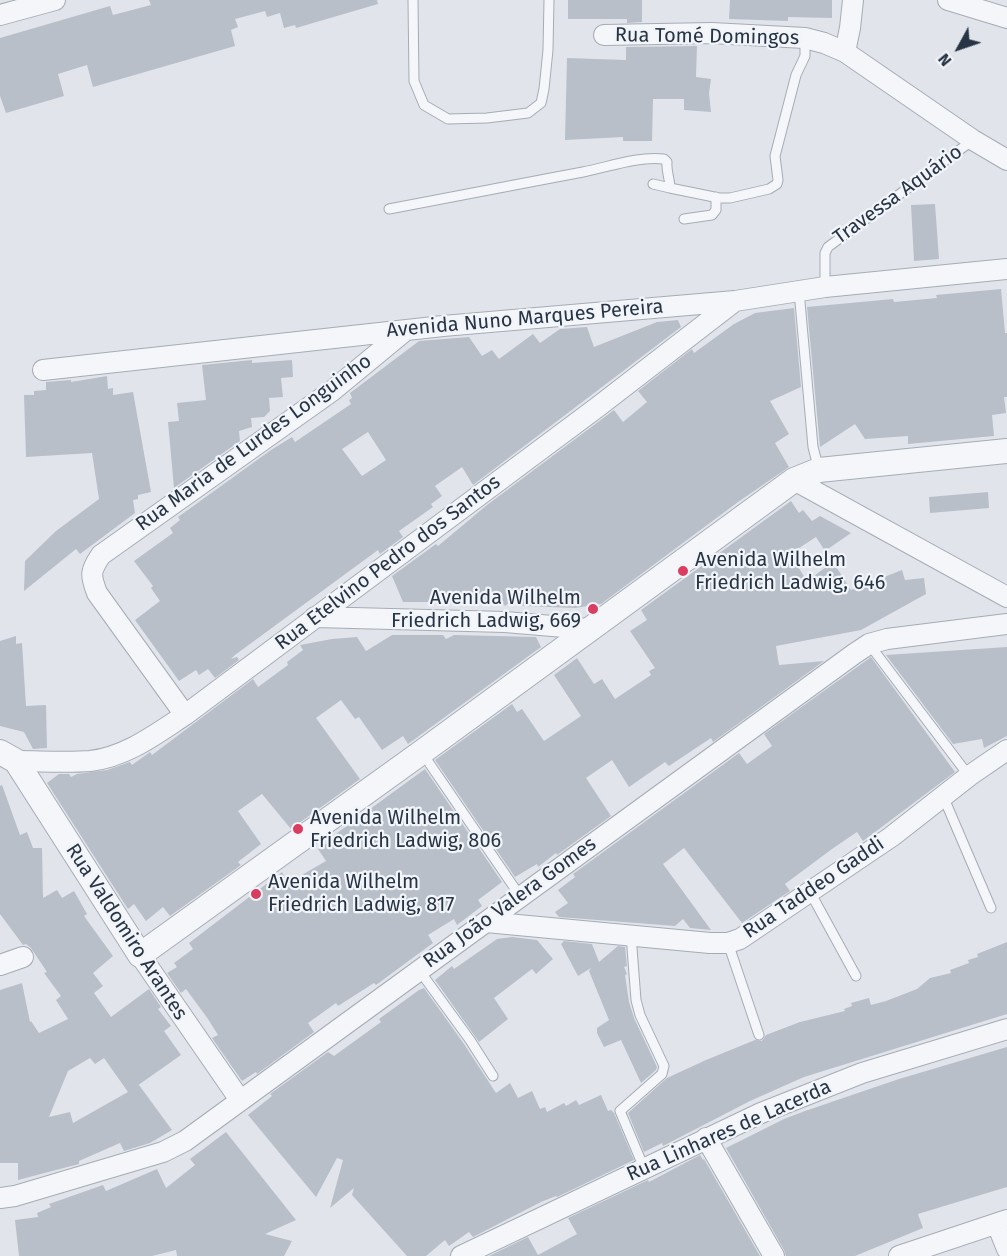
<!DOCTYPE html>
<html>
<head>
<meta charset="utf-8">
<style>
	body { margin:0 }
	#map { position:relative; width:1007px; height:1256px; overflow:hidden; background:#e1e5eb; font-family:"Fira Sans",sans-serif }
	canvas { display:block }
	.north { position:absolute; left:929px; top:18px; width:60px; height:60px; -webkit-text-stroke:4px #f1f4f8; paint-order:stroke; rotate:230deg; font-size:16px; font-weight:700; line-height:24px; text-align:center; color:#283444 }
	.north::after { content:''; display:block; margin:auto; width:21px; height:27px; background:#283444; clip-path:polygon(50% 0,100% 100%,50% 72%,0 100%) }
</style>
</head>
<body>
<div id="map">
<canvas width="1007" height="1256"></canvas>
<div class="north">N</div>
</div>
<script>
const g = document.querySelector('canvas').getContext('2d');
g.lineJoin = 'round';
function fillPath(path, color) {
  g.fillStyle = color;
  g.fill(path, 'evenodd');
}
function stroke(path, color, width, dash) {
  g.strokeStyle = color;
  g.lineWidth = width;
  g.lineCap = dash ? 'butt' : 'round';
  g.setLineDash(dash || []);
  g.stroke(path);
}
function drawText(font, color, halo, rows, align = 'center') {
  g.font = font + ' "Fira Sans",sans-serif';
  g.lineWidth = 4.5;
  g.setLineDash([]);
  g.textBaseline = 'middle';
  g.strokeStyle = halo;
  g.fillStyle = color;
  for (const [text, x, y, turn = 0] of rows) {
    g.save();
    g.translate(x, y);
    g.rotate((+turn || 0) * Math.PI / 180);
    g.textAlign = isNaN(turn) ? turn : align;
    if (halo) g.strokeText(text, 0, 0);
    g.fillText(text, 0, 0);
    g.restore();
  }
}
fillPath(new Path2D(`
	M149 0H377L378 4 296 28 295 25 284 28 280 13 267 17 265 11 235 19 238 27 231 30 235 46 93 87 87 65 58 74 64 96 6 113 0 96V38L110 6 113 15 151 5Z
	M568 0H642V22L627 23V19H568Z
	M730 0H832V18L788 17V21L729 19Z
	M697 46 696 77 711 79 709 93 711 112 684 110V99H653L652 141H623V137L565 140 567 58 626 60V47Z
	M935 204 939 259 914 261 911 205Z
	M1001 289 1005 333H1007V397H1004L1006 413 992 415 994 436 908 444V436L865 439 855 424 820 447 807 307 893 299 894 302 937 298 936 295Z
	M794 308 801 387 770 401 789 434 775 443 789 467 738 502 601 604 575 608 523 606 516 597 505 606 497 596 484 605 481 602H403L392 576 436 544 438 546 487 505 614 410 623 422 647 402 638 391 692 349 694 353 734 324 755 313Z
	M678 320 681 327 473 485 462 467 435 486 442 496 431 504 433 507 399 531 403 537 380 554 378 550 235 655 231 659 237 657 239 660 215 678 208 669 199 675 196 670 179 681 135 620 160 601 151 588 153 586 134 561 173 533 170 528 180 520 178 517 271 450 292 437 295 442 351 404 349 400 352 398 350 393 419 341 469 337 482 356 492 350 499 359 533 334 540 343 560 329 587 327 594 347 657 322ZM368 432 386 460 362 476 342 449Z
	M252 360V363L292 360 293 377 281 378 283 397 269 398 270 411 264 417 251 418 252 427 239 431 240 441 174 488 168 422 179 421 177 403 206 400 202 365Z
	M107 376 108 389 113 388V395L133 392 151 492 138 495V499L133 500 135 513 80 554 76 549 24 591 25 561 56 531 99 499 92 453 26 457 24 395H34V391L46 390V382L71 380V382Z
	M988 492 989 508 930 513 929 497Z
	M791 501 799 513 803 510 812 521 820 516 851 533 825 551 816 537 790 554 807 581 833 562 851 590 902 570 905 580 924 578 926 594 861 630 776 646 779 665 824 661 713 742 711 738 669 766 665 762 629 787 612 760 586 778 611 816 557 855 556 853 538 867 537 864 515 877 435 760 512 704 517 712 522 709 544 741 581 716 554 675 577 658 594 684 602 679 615 699 651 675 649 671 655 668 630 631 647 620 641 610Z
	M392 635H443L446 639 454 635 536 637 541 647 408 744 403 736 382 750 359 717 355 719 341 700 316 718 360 779 291 829 262 794 238 811 261 844 238 862 241 865 170 916 163 907 146 921 134 904 128 909 47 783 59 774H69L71 777 77 774 107 770 130 762 132 765 150 752 152 755 253 679 258 687 288 665 287 662 303 650 300 645 332 639 357 637 366 651Z
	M16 636V644L22 643 26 706 46 705 47 748 33 749 24 732 0 726V641Z
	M1007 647V736L984 748 982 739 953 744 886 655Z
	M871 657 955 772 863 841 857 832 832 849 785 884 790 891 742 923 684 848 663 864 711 930 690 928 683 919 675 926 559 917 555 912 568 903 558 890 575 877 573 874 739 753 747 764 772 746 764 734Z
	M425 769 502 882 478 900 482 906 457 925 454 919 428 935 433 943 376 985 374 983 338 1006 336 1003 308 1023 314 1032 257 1074 256 1072 242 1081 212 1038 218 1035 208 1019 186 989 181 993 167 973 177 967 174 963 193 949 189 943 282 872 288 883 326 861 318 849 335 838 333 836Z
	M2 785 20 835 27 832 33 848H42L43 898 57 890 62 898 74 891 87 914 84 916 113 956 93 973 103 986 94 993 111 1017 149 989 161 1007 158 1009 171 1026 164 1031 181 1055 137 1086 139 1085 172 1130 150 1143 124 1151 120 1143 79 1161V1164L18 1180V1163H0V990L22 983 30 1022 31 1021 39 1033 68 1019 56 1000 61 996 44 973 47 972 31 948 26 944 23 945 0 914V786ZM90 1058 95 1064 104 1058 128 1092 73 1123 70 1112 49 1117 68 1071Z
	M512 937 537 940 553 959 536 974 532 969 494 998 508 1019 479 1042 435 980 452 966 454 969 497 939Z
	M564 941 592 944 599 962 618 946 625 947 627 966 624 967 627 974 625 975 629 1002 634 1018 657 1067 656 1070 641 1083 621 1040 604 1047 597 1033V1028L609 1020 589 971 591 968 578 976 561 944Z
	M1007 942V1014L804 1077 750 1101 663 1146 662 1143 644 1152 628 1113 667 1078 706 1060 755 1040 762 1041 766 1035 800 1022 845 1011 844 1009 852 1006 851 1003 869 998 871 1005 886 1001 917 989 930 978 951 973 950 970 969 963 968 960 978 957 977 954Z
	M424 988 464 1044 496 1093 510 1083 518 1098 532 1091 540 1109 545 1107 547 1112 564 1103 566 1106 576 1100 579 1105 601 1095 608 1111 611 1110 614 1113 634 1160 557 1197 556 1196 541 1202 473 1237 469 1232 449 1246 445 1240 426 1256H407L352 1195 354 1188 330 1208 343 1160 337 1158 316 1197 248 1115 272 1096 270 1094 328 1052 334 1056 381 1022 379 1019 419 990Z
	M1007 1047V1187L918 1214 923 1228 855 1256H786L784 1250 726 1148 784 1119 805 1111 899 1079Z
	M226 1132 296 1220 265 1234 292 1241 284 1256H177L176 1250 152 1256H19L15 1220 38 1217 37 1213 51 1207 49 1204 103 1185 106 1191 157 1169 166 1188 195 1165 190 1159Z
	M700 1155 703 1160 704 1159 760 1256H489L528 1237 538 1255 577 1234 568 1218 648 1180 649 1182Z`), '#b8bfc9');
const service = new Path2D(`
	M413 0 414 81 424 105 448 119 487 118 528 113 541 103 544 89 548 50 549 0
	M653 184 670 188
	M389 209C453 197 518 184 583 172 609 167 637 156 664 159L667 162C666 172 670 178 670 188L719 198H730L769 189 777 184 778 180 775 156 796 75 805 56V38
	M684 219 712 215 716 210V197
	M825 287V253L828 247 973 140
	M799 291 813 447 819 470
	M869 644 969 776
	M423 754 520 896
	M943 796 991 908
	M810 892 856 976
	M631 935 636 1000 640 1015 664 1066 662 1074 620 1111 644 1168
	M728 943 759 1035
	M419 970 470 1040 493 1076`);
const minor = new Path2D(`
	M948 0 1007 18
	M0 15 55 0
	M604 35 712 33 805 38 824 43 845 52 973 140 1007 160
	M845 52 850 28 853 0
	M43 370 443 326 735 301 825 287 1007 269
	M794 480 1007 597
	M315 617 505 622 588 629
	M185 715 97 593C90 575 90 571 101 555L332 391 406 330
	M16 761C40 761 66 763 90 761 126 757 156 734 185 715L599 406 735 301
	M486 922 710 943H728L740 939 891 837 969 776 1007 750
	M140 955 240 1100
	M0 965 23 957
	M706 1138 774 1256
	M0 1198 15 1196 163 1152 185 1141 854 654 869 644 887 639 1007 624
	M997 1224 1007 1249
	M461 1256 761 1113 862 1073 1007 1029
	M899 1256 1007 1220`);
const tertiary = new Path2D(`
	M0 752 16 761 140 955 422 752 794 480 819 470 1007 451`);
stroke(service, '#a6acb6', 11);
stroke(minor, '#a6acb6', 22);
stroke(tertiary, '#a6acb6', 26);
stroke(service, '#f4f6f9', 9);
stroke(minor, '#f4f6f9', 20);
stroke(tertiary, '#f4f6f9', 24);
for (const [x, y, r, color] of [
	[683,571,6,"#d93d5f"],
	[593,609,6,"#d93d5f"],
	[298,829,6,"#d93d5f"],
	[256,894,6,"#d93d5f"]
]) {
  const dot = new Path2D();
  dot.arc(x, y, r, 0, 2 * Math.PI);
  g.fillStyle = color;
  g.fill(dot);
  stroke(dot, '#f1f4f8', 2);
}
drawText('20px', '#283444', '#f1f4f8', [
	["Rua Tomé Domingos",707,37,1],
	["Travessa Aquário",898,195,-36],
	["Avenida Nuno Marques Pereira",525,319,-5],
	["Rua Maria de Lurdes Longuinho",254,443,-36],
	["Rua Etelvino Pedro dos Santos",388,563,-37],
	["Rua Taddeo Gaddi",814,888,-34],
	["Rua João Valera Gomes",510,903,-36],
	["Rua Valdomiro Arantes",126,932,57],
	["Rua Linhares de Lacerda",729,1131,-24]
]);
drawText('20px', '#283444', '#f1f4f8', [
	["Avenida Wilhelm",695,560],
	["Friedrich Ladwig, 646",695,583],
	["Avenida Wilhelm",581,598,"right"],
	["Friedrich Ladwig, 669",581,621,"right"],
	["Avenida Wilhelm",310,818],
	["Friedrich Ladwig, 806",310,841],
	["Avenida Wilhelm",268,882],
	["Friedrich Ladwig, 817",268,905]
], 'left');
</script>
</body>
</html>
